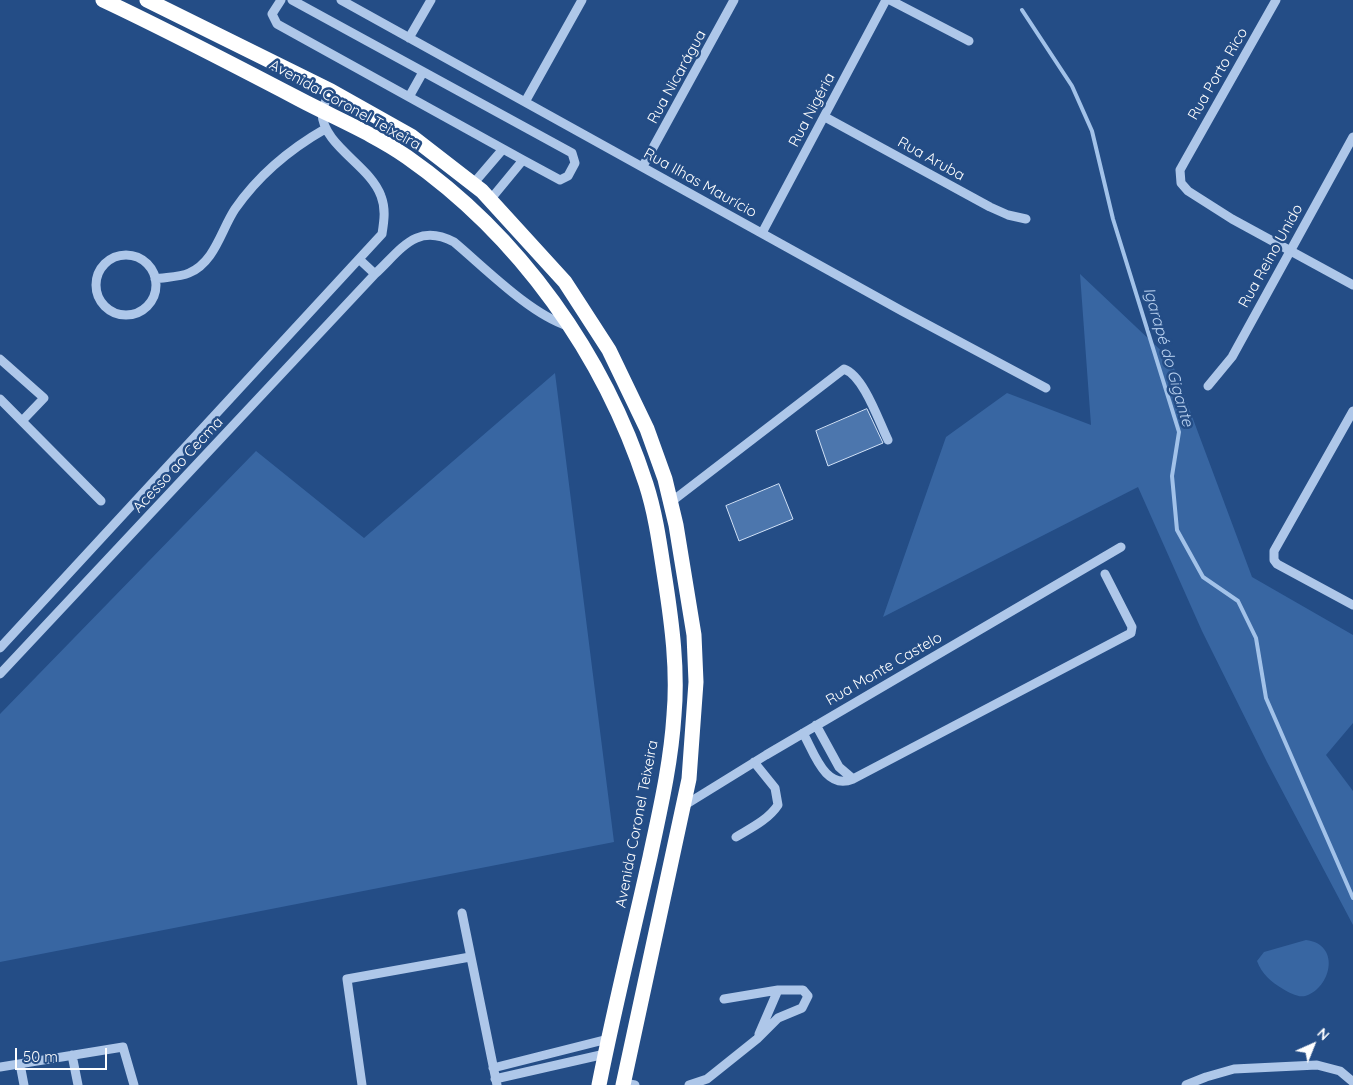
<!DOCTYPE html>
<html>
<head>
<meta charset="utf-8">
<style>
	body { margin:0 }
	#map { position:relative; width:1353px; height:1085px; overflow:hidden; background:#244d86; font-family:Quicksand,sans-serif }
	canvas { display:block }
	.north { position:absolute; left:1288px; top:1020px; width:50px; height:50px; -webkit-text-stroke:4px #244d86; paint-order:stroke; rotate:44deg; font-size:14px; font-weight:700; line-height:20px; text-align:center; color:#fff }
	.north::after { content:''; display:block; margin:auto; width:18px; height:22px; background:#fff; clip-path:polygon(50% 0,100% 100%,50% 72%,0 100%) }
	.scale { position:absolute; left:15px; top:1048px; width:92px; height:22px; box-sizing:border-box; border:2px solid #fff; border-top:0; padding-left:6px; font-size:15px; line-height:18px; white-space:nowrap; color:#fff; -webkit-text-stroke:4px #244d86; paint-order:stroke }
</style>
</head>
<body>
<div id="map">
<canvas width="1353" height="1085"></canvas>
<div class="north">N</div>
<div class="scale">50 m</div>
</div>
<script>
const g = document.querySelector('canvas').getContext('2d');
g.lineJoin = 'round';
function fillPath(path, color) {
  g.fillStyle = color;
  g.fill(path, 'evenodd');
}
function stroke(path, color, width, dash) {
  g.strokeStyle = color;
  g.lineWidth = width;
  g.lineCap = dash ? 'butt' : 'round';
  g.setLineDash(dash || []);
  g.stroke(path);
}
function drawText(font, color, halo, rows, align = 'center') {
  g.font = font + ' Quicksand,sans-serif';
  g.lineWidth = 5;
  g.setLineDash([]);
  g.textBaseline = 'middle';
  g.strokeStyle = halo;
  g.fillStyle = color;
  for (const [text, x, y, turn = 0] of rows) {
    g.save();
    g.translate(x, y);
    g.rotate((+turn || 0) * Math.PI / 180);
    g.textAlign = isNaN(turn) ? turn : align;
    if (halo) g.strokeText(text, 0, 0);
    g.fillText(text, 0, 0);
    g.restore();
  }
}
fillPath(new Path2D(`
	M1080 274 1171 360 1252 577 1353 635V723L1326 755 1353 791V925L1267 762 1202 631 1138 487 883 617 946 437 1007 393 1091 425Z
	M555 373 614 842 0 962V714L256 451 364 538Z
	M1306 940C1340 944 1332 985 1308 995 1300 999 1290 993 1283 989 1271 982 1262 974 1257 961L1264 952Z`), '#3866a2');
stroke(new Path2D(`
	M1022 10 1072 86 1092 131 1113 219 1179 432 1172 476 1177 530 1203 577 1238 601 1256 638 1266 698 1353 898`), '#a2c2e9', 4);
const building = new Path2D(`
	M867 409 883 443 828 466 816 431Z
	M779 484 793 519 739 541 726 506Z`);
fillPath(building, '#4c76ad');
stroke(building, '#d2e2f7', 1);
stroke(new Path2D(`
	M281 0 272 14 277 24 523 160 560 180 568 176 575 163 572 153 292 0
	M341 0 902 311 1046 388
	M890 0 969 41
	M1276 0 1185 161 1180 170 1181 183 1188 191 1232 219 1353 285
	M409 38 431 0
	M409 97 423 72
	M525 102 582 0
	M825 117 990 207 1008 215 1026 219
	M643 166 734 0
	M473 184 503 149
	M490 200 523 160
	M762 233 886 0
	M96 285a30 30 0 1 1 60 0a30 30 0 1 1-60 0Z
	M360 260 375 274
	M155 279C166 277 180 277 189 273 215 262 221 230 235 209 258 176 290 149 325 129
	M0 359 44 398 22 421
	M1208 386 1232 357 1353 137
	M0 399 101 501
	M1353 411 1274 551V560L1277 564 1353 605
	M671 502 844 369C864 376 879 422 888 440
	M0 648 382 234C384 221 386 209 381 196 370 165 323 146 322 113 322 106 328 97 331 91
	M0 674 375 274C401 250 416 222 454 242 485 268 530 314 568 326
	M816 725 839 767 853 779
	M803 733C814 752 825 791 853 779L1131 633 1132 627 1105 574
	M685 805 766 755 1121 547
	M736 837C751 828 768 820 778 805L775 788 754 762
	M462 913 497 1085
	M759 1034 778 990
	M72 1055 78 1085
	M20 1064 24 1085
	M0 1067 123 1047 134 1085
	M493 1068 608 1039
	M495 1079 605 1054
	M624 1083 635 1085
	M362 1085 347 979 470 957
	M689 1085 707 1079 757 1039 778 1018 802 1008 808 996 803 990H778L724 999
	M1186 1085 1206 1077 1234 1069 1317 1065 1340 1071 1353 1082`), '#aec7e9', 9);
stroke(new Path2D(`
	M103 0C169 31 234 65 299 99 335 118 374 134 407 157 520 236 604 355 646 484 656 515 660 547 665 579 672 624 678 670 674 715 671 763 660 810 650 857 633 933 614 1009 599 1085
	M147 0 331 91 411 136 482 191 565 282 609 350 647 429 665 479 676 525 694 635 696 682 689 779 623 1085`), '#fff', 15);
drawText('15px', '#fff', '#244d86', [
	["Rua Porto Rico",1218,74,-60],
	["Rua Nicarágua",677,77,-61],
	["Avenida Coronel Teixeira",345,105,29],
	["Rua Nigéria",812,110,-62],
	["Rua Aruba",931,159,29],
	["Rua Ilhas Maurício",700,183,29],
	["Rua Reino Unido",1271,256,-61],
	["Acesso ao Cecma",178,465,-47],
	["Rua Monte Castelo",884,669,-30],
	["Avenida Coronel Teixeira",637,824,-79]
]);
drawText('italic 16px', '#b9d1f0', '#244d86', [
	["Igarapé do Gigante",1168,357,74]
]);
</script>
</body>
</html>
